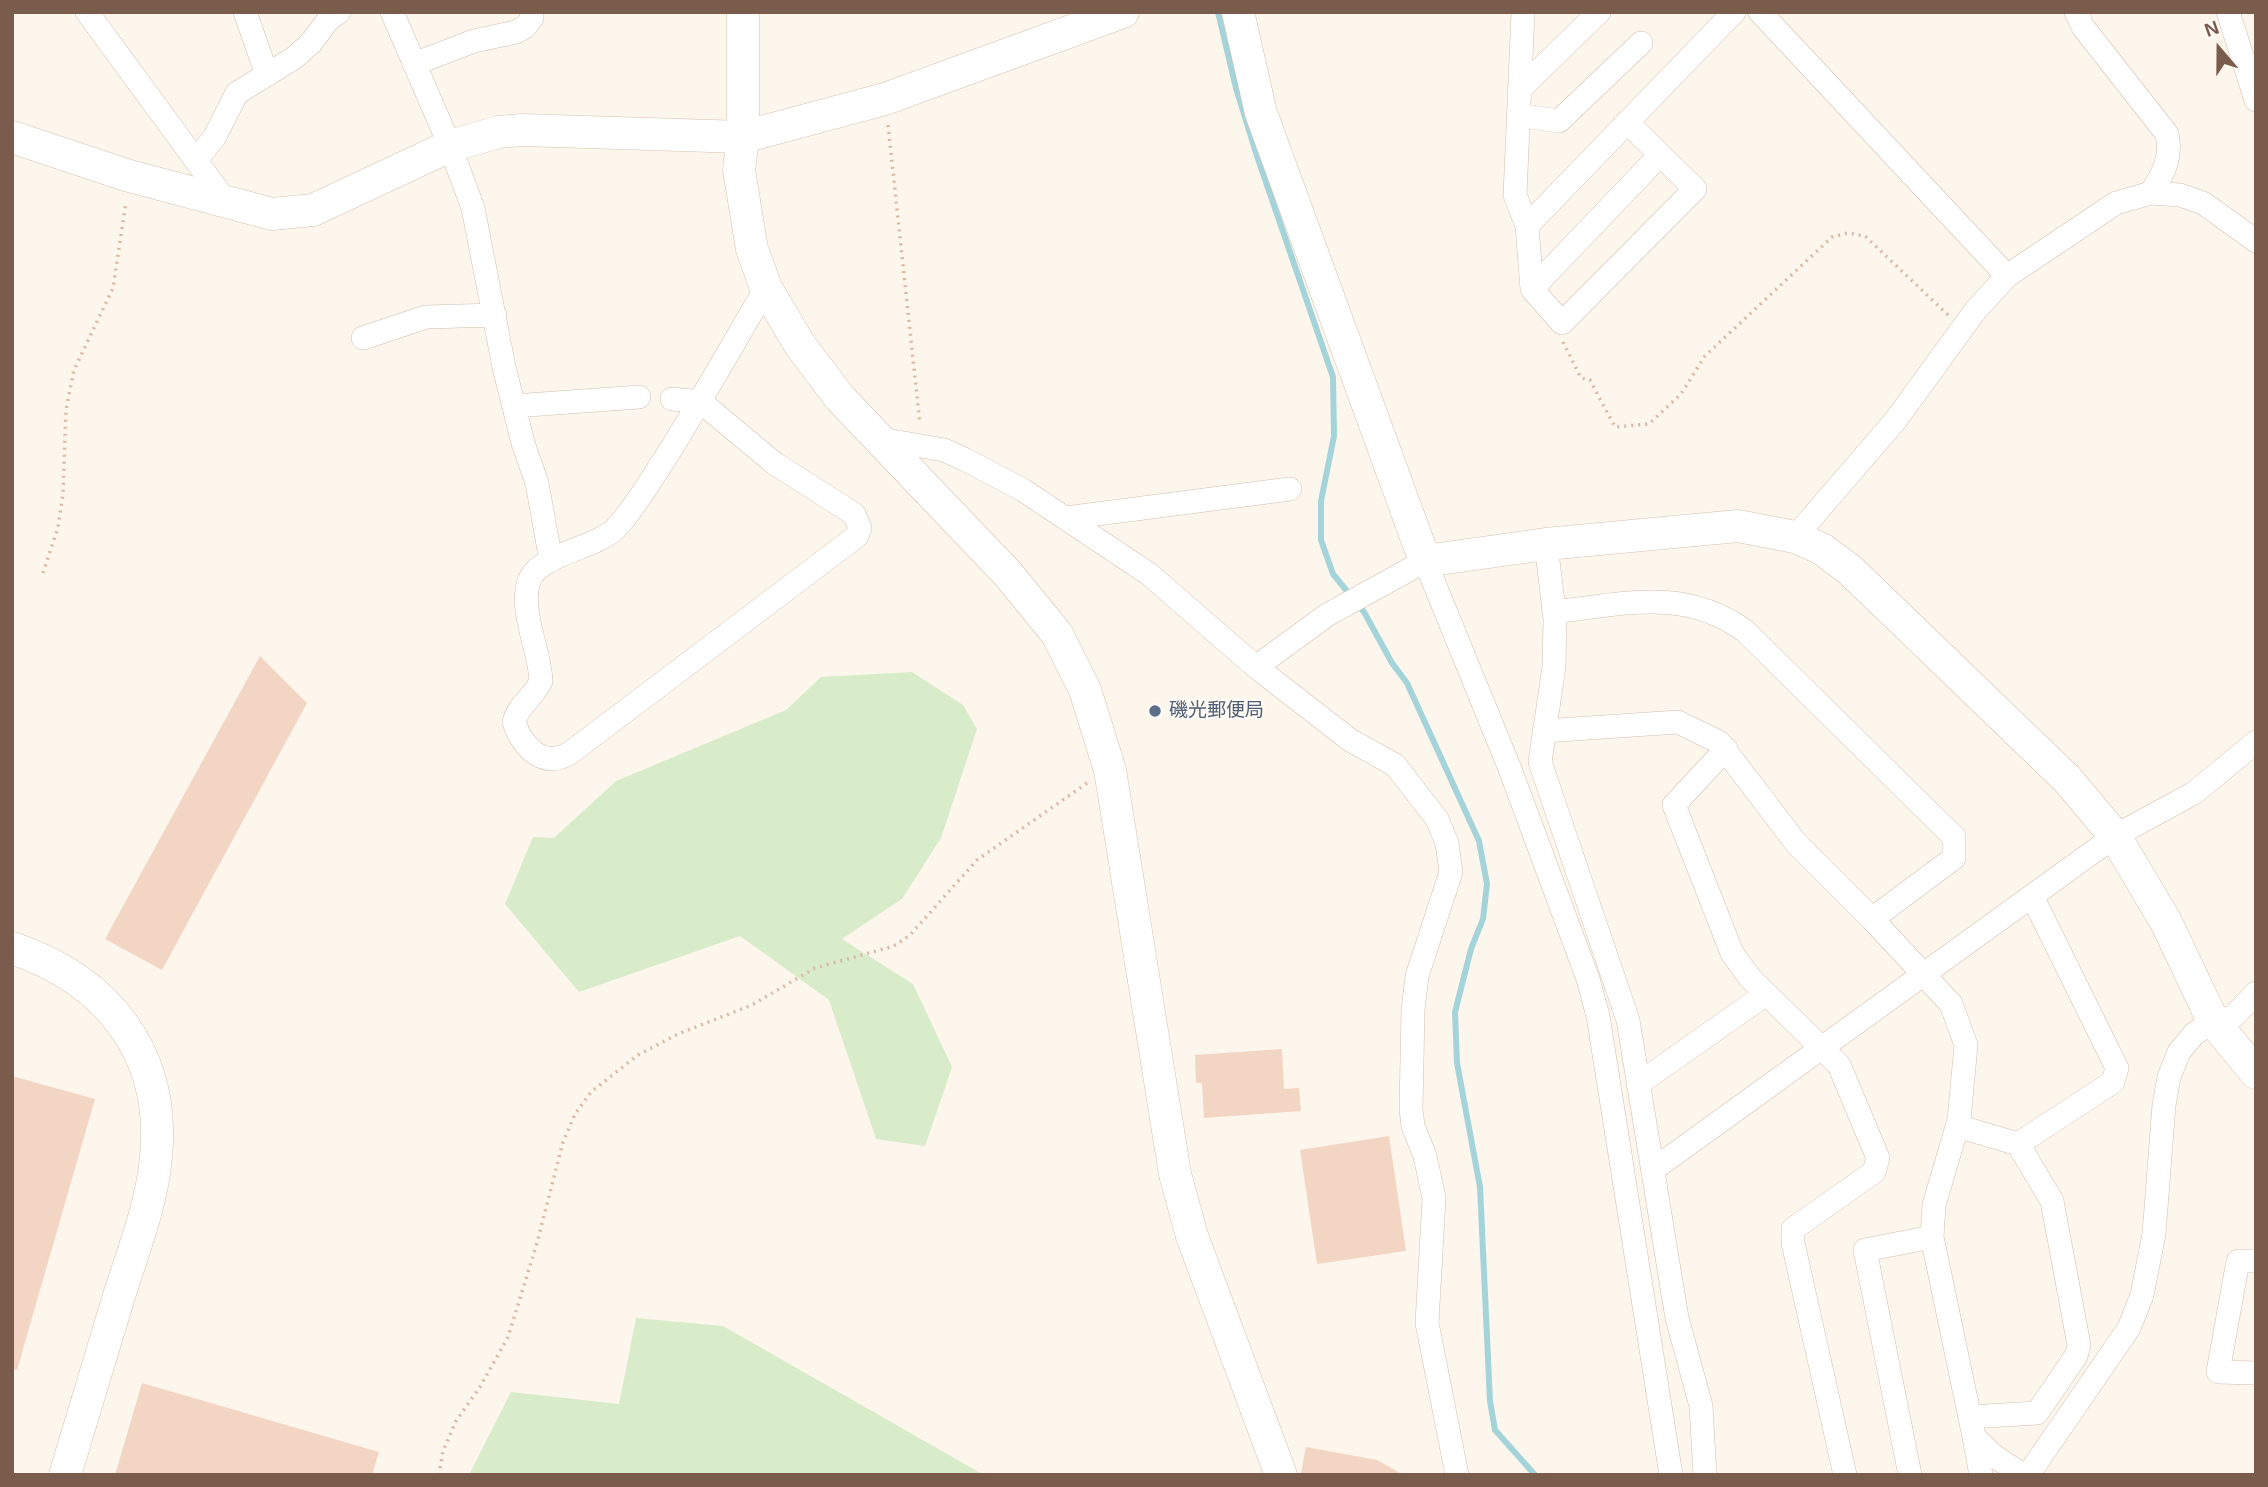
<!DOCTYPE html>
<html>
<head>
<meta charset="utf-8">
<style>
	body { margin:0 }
	#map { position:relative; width:2268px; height:1487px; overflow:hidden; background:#fdf6ec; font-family:Arial,sans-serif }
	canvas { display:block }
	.frame { position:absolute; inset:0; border:14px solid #7a5c4d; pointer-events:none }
	.north { position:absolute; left:2184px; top:14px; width:70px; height:70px; -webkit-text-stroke:5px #fffaf3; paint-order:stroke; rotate:340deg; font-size:19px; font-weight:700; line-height:28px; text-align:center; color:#7a5c4d }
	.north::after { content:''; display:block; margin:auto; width:24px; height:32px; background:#7a5c4d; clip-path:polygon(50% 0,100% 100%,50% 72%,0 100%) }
</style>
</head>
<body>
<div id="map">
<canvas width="2268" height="1487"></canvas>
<div class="frame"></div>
<div class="north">N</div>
</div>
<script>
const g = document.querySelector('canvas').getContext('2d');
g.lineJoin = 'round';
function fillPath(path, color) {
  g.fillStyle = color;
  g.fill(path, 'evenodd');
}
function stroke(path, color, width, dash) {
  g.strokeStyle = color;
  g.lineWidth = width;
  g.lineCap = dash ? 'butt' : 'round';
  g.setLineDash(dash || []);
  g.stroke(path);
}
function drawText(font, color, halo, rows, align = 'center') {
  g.font = font + ' Arial,"Noto Sans JP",sans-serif';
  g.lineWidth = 5;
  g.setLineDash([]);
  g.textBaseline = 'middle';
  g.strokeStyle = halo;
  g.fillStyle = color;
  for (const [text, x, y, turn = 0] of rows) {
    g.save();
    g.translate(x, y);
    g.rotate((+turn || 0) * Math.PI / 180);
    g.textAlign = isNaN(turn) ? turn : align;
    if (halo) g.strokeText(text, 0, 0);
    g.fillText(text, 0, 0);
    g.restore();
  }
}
fillPath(new Path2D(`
	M912 672 963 705 977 729 941 838 902 899 842 939 913 984 952 1067 925 1146 876 1139 829 1000 740 936 579 992 505 904 533 837 554 838 616 781 786 710 821 677Z
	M636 1318 723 1326 984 1475H469L511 1392 619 1404Z`), '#d8ecc9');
stroke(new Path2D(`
	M1218 12 1236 88 1257 156 1333 377 1334 436 1321 501V540L1333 574 1364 612 1392 663 1407 683 1479 841 1487 884 1483 919 1471 949 1455 1012 1457 1063 1480 1187 1490 1401 1495 1430 1535 1475`), '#a5d3da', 6);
fillPath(new Path2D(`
	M260 656 307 703 162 970 105 939Z
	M1282 1049 1284 1089 1299 1088 1301 1111 1204 1118 1202 1083H1196L1195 1055Z
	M12 1076 95 1099 17 1370 12 1369Z
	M1389 1136 1406 1251 1317 1264 1300 1150Z
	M142 1383 379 1452 372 1475H115Z
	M1306 1447 1377 1460 1404 1475 1301 1473Z`), '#f3d5c3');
const street = new Path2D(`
	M87 12 227 203
	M245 12 267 75
	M392 12 450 146 473 208 504 367 523 443 537 483 551 561
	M1523 12 1515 195 1527 226 1734 12
	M1760 12 2007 276
	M2076 12 2083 27 2167 134C2172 157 2164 173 2151 193
	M2228 12 2256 100
	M414 64 474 41 516 32 525 27 532 18 531 12
	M1520 89 1599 12
	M1518 115 1559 121 1641 43
	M196 160 214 138 237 93 294 58 311 43 328 20 339 12
	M1527 226 1532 289 1562 323 1695 189 1627 122
	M1532 289 1660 155
	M363 338 426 317 495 315
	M672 399 701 402 774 463 854 514 860 528 857 536 570 753C543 769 523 748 514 722 518 705 534 697 541 681 540 650 519 611 529 581 539 553 597 549 617 527 637 505 650 481 666 457 701 401 733 344 766 288
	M514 406 639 397
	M881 439 944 450 964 459 1023 490 1149 574 1256 667 1350 740 1395 765 1437 819 1447 843 1451 872 1417 976 1413 1010 1411 1109 1413 1126 1425 1156 1434 1198 1427 1323 1457 1475
	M1066 518 1290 489
	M1795 537 1895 421 1975 311 2007 276 2116 203 2151 193 2180 195 2203 203 2256 241
	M1546 544 1555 619 1554 667 1540 762 1628 1020 1677 1318 1701 1406 1705 1475
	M1554 612C1624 604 1685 587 1745 631L1954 837V858L1872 919
	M1256 667 1327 615 1425 561 1510 769 1588 979 1598 1016 1671 1475
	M1544 731 1678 722 1719 742 1796 843 1872 919 1951 1004 1966 1045 1959 1120 1934 1205 1932 1237 1974 1437 1994 1456 2023 1475
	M1726 749 1674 805 1732 953 1750 978 1839 1065 1878 1158 1874 1172 1793 1229V1243L1845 1475
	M1638 1084 1766 994
	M1957 1126 2018 1144 2052 1201 2079 1345 2076 1356 2037 1413 1970 1417
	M2018 1144 2113 1082 2117 1068 2032 896
	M1654 1169 2115 836 2194 793 2256 742
	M2256 1261H2238L2218 1372 2256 1373
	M1974 1437 1981 1475
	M1910 1475 1865 1250 1932 1237
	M2028 1475 2129 1328 2142 1295 2154 1234 2164 1105 2169 1077 2179 1052 2194 1034 2213 1021 2233 1017 2256 993`);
const secondary = new Path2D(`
	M743 12V137L739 170 752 249 766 288 800 345 840 398 1008 574 1057 634 1085 690 1110 770 1175 1174 1192 1236 1281 1475
	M1238 12 1261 113 1425 561 1546 544 1738 526 1795 537 1822 549 1850 570 2067 779 2115 836 2166 922 2213 1021 2256 1073
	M12 137 126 175 272 214 313 210 450 146 499 132 522 130 743 137 885 99 1123 12
	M12 948C108 980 166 1054 156 1157 152 1204 133 1251 119 1296 101 1356 83 1415 65 1475`);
stroke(street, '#d1beb0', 24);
stroke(secondary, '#d6c0b0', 33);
stroke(new Path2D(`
	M888 125 920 424
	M1563 342 1581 378 1590 380 1615 427 1649 424 1681 394 1705 356 1832 237 1848 233 1865 236 1948 315
	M43 573 58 527 63 494 66 410 74 370 113 288 126 202
	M439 1475 443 1451 456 1421 480 1387 508 1337 537 1243 563 1142 575 1114 591 1092 638 1055 678 1034 752 1005 815 968 894 946 910 935 977 860 1087 783`), '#d9b8a5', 3.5, [2, 5]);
stroke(street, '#fff', 23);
stroke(secondary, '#fff', 32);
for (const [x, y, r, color] of [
	[1155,711,7,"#5c6f8a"]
]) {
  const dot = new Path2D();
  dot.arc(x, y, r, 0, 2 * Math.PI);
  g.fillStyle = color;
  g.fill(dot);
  stroke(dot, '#fffaf3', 2.5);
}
drawText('19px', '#4e5e75', '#fffaf3', [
	["磯光郵便局",1169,711]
], 'left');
</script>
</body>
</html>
